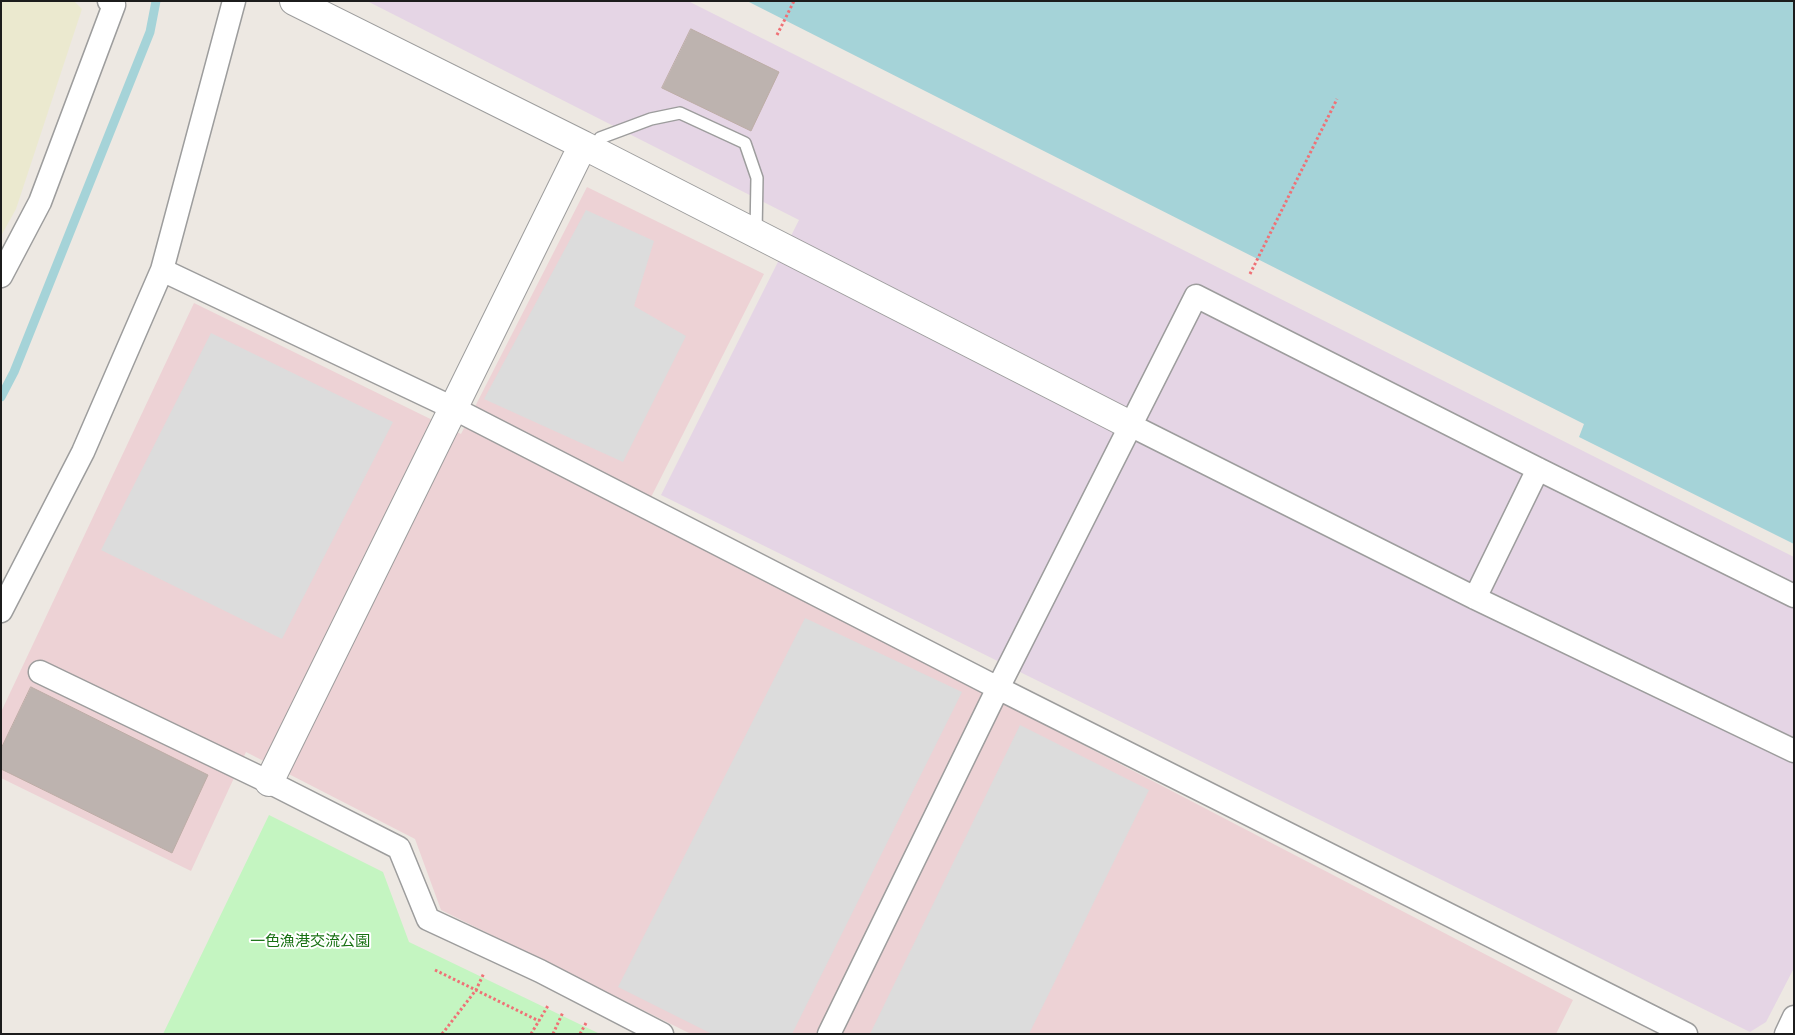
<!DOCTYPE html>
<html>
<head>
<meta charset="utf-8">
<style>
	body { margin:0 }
	#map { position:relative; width:1795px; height:1035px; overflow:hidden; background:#ede8e2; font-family:Manrope,sans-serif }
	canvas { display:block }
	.frame { position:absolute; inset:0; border:2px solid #1c1c1c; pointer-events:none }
</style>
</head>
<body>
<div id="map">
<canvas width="1795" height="1035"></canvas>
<div class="frame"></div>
</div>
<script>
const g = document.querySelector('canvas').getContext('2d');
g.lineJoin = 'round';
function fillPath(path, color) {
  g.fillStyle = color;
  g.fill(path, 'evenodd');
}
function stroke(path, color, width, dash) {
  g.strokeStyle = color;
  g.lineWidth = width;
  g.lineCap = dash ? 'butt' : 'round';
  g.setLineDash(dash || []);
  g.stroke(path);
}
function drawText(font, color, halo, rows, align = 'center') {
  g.font = font + ' Manrope,"Noto Sans JP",sans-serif';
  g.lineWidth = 4;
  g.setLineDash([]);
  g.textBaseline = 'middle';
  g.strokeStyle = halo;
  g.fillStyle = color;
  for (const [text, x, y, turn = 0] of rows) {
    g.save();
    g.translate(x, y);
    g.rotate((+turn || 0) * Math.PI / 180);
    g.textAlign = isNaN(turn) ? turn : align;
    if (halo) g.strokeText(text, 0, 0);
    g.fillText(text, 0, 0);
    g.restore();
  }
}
fillPath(new Path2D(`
	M587 187 764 274 642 515 1573 1000 1556 1034H691L441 910 415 839 246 752 191 871 1 778V712L194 303 461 434Z`), '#edd2d5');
fillPath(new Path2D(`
	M367 1H688L1794 557V968L1766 1022 1750 1032 661 495 799 220Z`), '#e5d5e5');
fillPath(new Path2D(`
	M1 1H74L82 9 16 209 1 236Z`), '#ebe9cf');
fillPath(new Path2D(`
	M269 815 383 872 409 942 600 1034H163Z`), '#c4f5c1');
fillPath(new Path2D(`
	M586 210 654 241 634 306 686 336 623 462 484 399Z
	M211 333 393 422 282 639 101 550Z
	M805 618 962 692 792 1034H712L618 987Z
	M1020 725 1149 790 1029 1034H870Z`), '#dcdcdc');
fillPath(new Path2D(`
	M747 1H1794V544L1579 437 1584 424Z`), '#a5d3d8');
stroke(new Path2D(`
	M1 397 14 372 150 32 156 1`), '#a5d3d8', 9);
const building = new Path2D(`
	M691 29 779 72 751 131 662 88Z
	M31 687 208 775 172 853 1 769V749Z`);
fillPath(building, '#bdb3af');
stroke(building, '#bdada6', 1);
const service = new Path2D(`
	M600 138 651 119 680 113 745 143 757 178 756 233`);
const minor = new Path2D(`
	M162 270 453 408 998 688 829 1034
	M1 276 40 202 114 5 109 1
	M1130 425 1475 598 1794 751
	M1475 598 1538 469
	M1 611 83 452 162 270 234 1
	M40 672 269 782 399 848 428 919 540 971 662 1034
	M1686 1034 998 688 1196 296 1538 469 1794 596
	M1786 1034 1794 1017`);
const tertiary = new Path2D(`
	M583 145 1130 425
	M269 782 583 145 294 1`);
stroke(service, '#9d9d9d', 14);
stroke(minor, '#9d9d9d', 25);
stroke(tertiary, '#9d9d9d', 30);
stroke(new Path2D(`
	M777 35 794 1
	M1250 274 1337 99
	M435 970 539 1021
	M442 1034 476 990 484 973
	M531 1034 549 1004
	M553 1034 563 1012
	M580 1034 586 1023`), '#ef7176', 3, [2.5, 2.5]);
stroke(service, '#fff', 11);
stroke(minor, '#fff', 22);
stroke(tertiary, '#fff', 28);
drawText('15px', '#187113', '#fff', [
	["一色漁港交流公園",310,942]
]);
</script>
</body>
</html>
